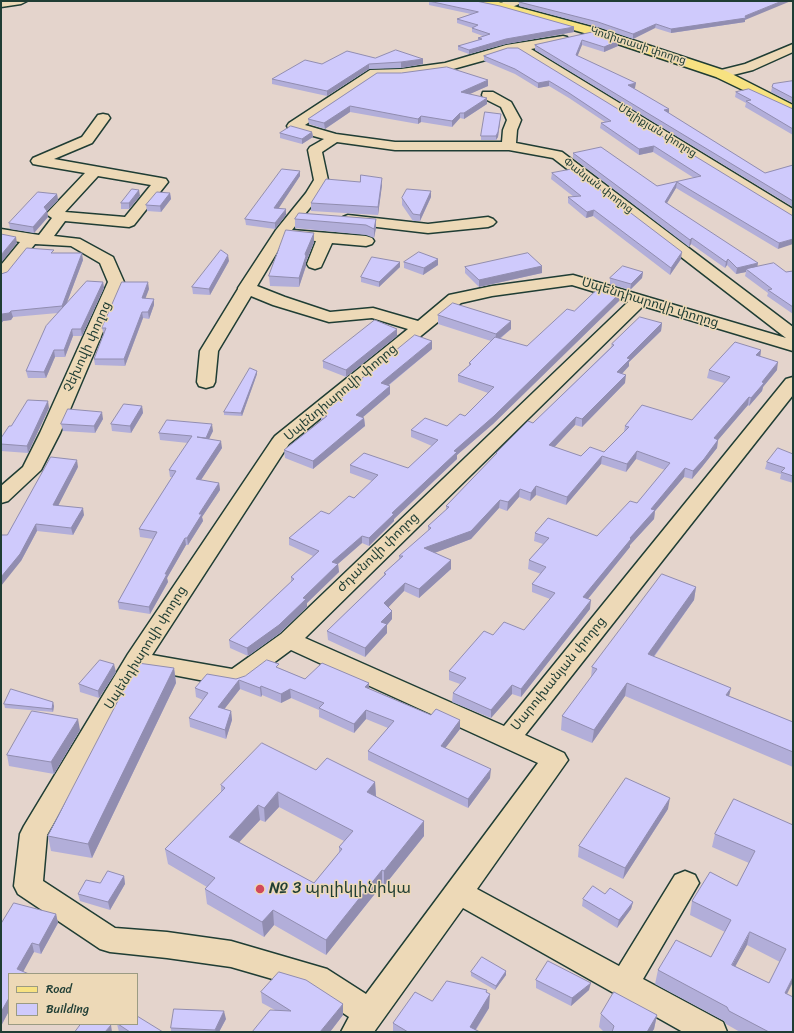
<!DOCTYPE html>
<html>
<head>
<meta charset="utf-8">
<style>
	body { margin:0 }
	#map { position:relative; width:794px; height:1033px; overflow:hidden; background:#e4d4cc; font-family:Sriracha,sans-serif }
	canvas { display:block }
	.frame { position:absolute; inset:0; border:2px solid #1f3d34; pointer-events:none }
	.legend { position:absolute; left:8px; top:973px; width:130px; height:52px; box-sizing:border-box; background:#edd9b7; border:1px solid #9b9b83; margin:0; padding:5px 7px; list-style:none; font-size:12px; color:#1f3d34 }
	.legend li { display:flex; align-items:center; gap:8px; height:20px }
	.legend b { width:20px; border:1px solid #9b9b83 }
</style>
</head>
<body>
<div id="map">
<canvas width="794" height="1033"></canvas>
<div class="frame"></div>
<ul class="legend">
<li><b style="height:5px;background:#f7e281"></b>Road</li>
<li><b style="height:11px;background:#cfcafc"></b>Building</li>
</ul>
</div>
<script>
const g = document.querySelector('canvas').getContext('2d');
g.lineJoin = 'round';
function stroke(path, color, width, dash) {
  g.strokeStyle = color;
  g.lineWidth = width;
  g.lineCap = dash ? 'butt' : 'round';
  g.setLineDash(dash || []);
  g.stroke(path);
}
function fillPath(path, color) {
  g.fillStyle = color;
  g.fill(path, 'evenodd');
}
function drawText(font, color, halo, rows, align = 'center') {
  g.font = font + ' Sriracha,"Noto Sans Armenian",sans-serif';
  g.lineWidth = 3;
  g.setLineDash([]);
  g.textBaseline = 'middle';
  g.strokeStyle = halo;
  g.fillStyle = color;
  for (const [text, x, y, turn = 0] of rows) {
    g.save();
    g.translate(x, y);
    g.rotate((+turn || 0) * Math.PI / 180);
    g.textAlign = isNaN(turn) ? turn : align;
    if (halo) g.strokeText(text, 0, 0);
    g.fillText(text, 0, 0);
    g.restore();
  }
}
const minor = new Path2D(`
	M1 1H27L21 4 1 7Z
	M506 1H523C518 6 505 10 498 8L496 6 498 4Z
	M563 36 567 37 569 40 567 43 531 49 793 209V221L788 219 518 51 446 71 401 77H377L305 125 336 134 395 142H502L503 130 507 120 501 107 483 98 482 95 483 92H493L511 102 521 120 517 130 516 143 562 152 793 327V340H791H793V351L643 306 305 638 504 726 786 379 793 377V395L525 735 564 753 568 760 477 889 619 966 675 875 685 871 695 875 699 883 643 979 723 1022 727 1032H683L463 908 374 1032H341L349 1017 307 989 231 967 167 958 110 952 100 949 18 894 14 886 20 834 24 826 128 654 272 440 275 436 408 329 372 318 329 322 273 305 251 296 218 351 215 382 213 386 206 388 199 386 197 382 200 351 238 289V288L276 230 306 193 314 180 308 150 310 147 324 139 289 129 287 126 289 123 370 70 401 69 445 63 506 45ZM337 142 395 150H509L553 158 786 338 573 275 492 286 449 295 418 321 373 308 330 312 285 297 257 286 285 239 316 241 307 264 309 267 315 269 321 267 332 243 366 246 372 244 374 241 372 238 366 236 292 230 318 198 328 180 322 152ZM572 285 628 302 281 634 232 669 152 655 289 444 461 303 492 296ZM291 650 538 763 366 994 327 969 231 941 167 932 115 928 43 881 47 835 142 669 236 687 245 684Z
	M793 44V52L753 70 721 78 717 77 715 74 717 71 745 64Z
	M103 114 108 115 110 118 92 143 54 159 161 178 166 179 168 182 134 225 129 227 65 221 54 236 80 239 113 257 124 282 60 433 41 470 8 501 1 503V486L23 467 40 433 108 282 100 263 71 246 35 244 7 278 1 280V265L20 242 1 239V229L39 235 52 218 46 214 49 211 85 173 38 165 33 164 31 161 33 158 82 137 98 115ZM98 176 151 185 125 217 65 212Z
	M348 215 428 224 488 217 493 219 496 222 493 225 488 227 428 233 343 223 340 220 343 217Z`);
const major = new Path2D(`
	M471 1H495L506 4 599 29 726 71 793 105V114L716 77 591 35 500 9 473 3Z`);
stroke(minor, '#1f3d34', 3);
stroke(major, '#1f3d34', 3);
fillPath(minor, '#edd9b7');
fillPath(major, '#f7e281');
fillPath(new Path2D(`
	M427 1H476L574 27V32L506 44 469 54 458 50V46L478 40V38L483 36 472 32V28L457 23V19L471 14 429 5V1Z
	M519 2 745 20V22L671 33 655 28 633 39 598 27 519 6Z
	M593 32 618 46 604 52 582 45 577 56 635 88 634 89 669 114 765 173 793 165V207L535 50V45Z
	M508 48 793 216 778 249 676 188 667 203 757 267 786 272 793 271V314L767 296 768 293 745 276 746 272 736 274 727 265 725 268 691 244 689 247 573 158V153L657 186 694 178 653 152 639 155 600 128 601 123 605 122 569 98 549 86 538 88 515 74 484 61V56Z
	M375 58 423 64 401 68 369 69 327 96 272 84V79L322 64Z
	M377 73 488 86 469 94 487 104 464 119 460 118 452 127 421 122 418 124 350 112 325 129 309 124 308 119Z
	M793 81V103L771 92 772 87Z
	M736 92 793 109V135L745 107 746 103 735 97Z
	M501 114 498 137 496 140H481V136Z
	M312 132 313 137 302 144 280 138V133Z
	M300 171V176L278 208 286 215 275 229 246 225 245 219Z
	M552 173 681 259 670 275 593 216 586 218 568 203V197H574L551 179Z
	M360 182 382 185 378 215 311 211V203Z
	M170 193 171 199 161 212 147 211 146 205Z
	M57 194 58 200 47 211 48 217 34 233 10 229 9 223Z
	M140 196 129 209H121V203Z
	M431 197 420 221H413L402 205V198Z
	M295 219H376V228L374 238 366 235 295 228Z
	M314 233V242L306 262V266L299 287 270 286 269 276Z
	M55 253 83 260 66 305 103 282 104 288 82 336H73L65 357H55L46 378H28L26 371 58 313 13 317 11 320 3 321 1 324V274L7 272Z
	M229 261 210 295 193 294 192 287Z
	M400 262V267L379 287 361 282V277Z
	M404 262 438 265 423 275 404 268Z
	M542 266V273L479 287 465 273V267Z
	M643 272 642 278 630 290 610 284V278Z
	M149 289 145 298 154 305 149 319 143 318 125 366 95 365 94 359 104 335 102 328Z
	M619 301 493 424 457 455V459L394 519V521L369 546 362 543 338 564 339 572 307 603V607L280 633 248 656 230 648 229 640 291 582V577L313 556 289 545V538L329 514 354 498 372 481 350 473V465L408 468 432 446 411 437V430L447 426 465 416 488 393 458 382V375L469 366V363L491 341 438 324V315L511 329 500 339 527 346 574 311Z
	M662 323 661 331 629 362V366L622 374 625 383 582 427 575 425 554 447 581 456 604 452 624 432 625 426 692 420 724 383 707 378 709 370 761 350 760 356 777 370 763 387 762 391 749 406 748 405 718 440 717 448 702 467 692 479 684 477 655 511 654 519 630 545V547L588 599 590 609 521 697 512 694 491 718 452 702 453 693 460 684 449 680V671L493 635 524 630 550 599 532 592V584L541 574 528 569 529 560 543 544 534 541 535 533 597 536 637 503 665 470 636 459 626 472 601 464 566 505 536 495 530 501 519 497 507 511 499 508 471 539 434 553 451 560V569L419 598 404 591 388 607 392 619 387 625V633L365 657 328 640 327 631 384 575V573L399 559V556L428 531V526L446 510V506L496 455V453L533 423 611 347 612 344Z
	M397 336 346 377 323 368V361Z
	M432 349 388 386 390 394 362 418H364L365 426 313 469 285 458 284 450 321 421V414L342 397V395Z
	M257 374 242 416 224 415V412Z
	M142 406 143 413 131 433 112 431 111 424Z
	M49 408 28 453 1 451V438L11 426Z
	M103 419 95 433 63 431 61 424Z
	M213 431 209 439 222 448 201 480 219 483 220 490 202 517 203 521 188 545H186L167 578 168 582 150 614 119 609 118 602 153 539 140 537 139 529 172 477H170L169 470 188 443 160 440 159 433Z
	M793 454V483L780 479 781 474 765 469 767 462Z
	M78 467 58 505 84 515 73 535 37 531 21 561 7 535Z
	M696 587 694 600 654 657 729 696 793 722V767L625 696 592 743 561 730 562 716 591 678 592 667Z
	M174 668 176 683 92 858 51 851 48 836Z
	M279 668 305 679 369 689 460 729 445 748 490 778 468 808 368 760V751L388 728 366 719 354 733 319 717V710L291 698 281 703 262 695 261 697 240 689 224 709 231 711 232 720 226 739 190 727 189 718 203 700 196 697 195 688 236 679Z
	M116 672 99 698 80 692 79 684Z
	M4 704 54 706 53 712 5 708Z
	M80 730 54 774 9 766 7 755Z
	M316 770 375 782 376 796 424 836 384 886 382 885 326 955 274 925 264 937 207 904 205 889 207 887 168 864 165 849 221 792V785ZM279 807 344 841 339 847V853L314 883 239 842 260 820 265 822Z
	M668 809 623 879 578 857 579 846Z
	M793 825 787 994 793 1032H740L726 1024 724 1021 655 984 658 970 711 957 725 932 690 915 692 901 737 886 749 863 712 847 715 834ZM747 945 780 962 769 983 735 966Z
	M124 876 125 884 110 910 80 901 78 894 100 883Z
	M605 894 633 902 631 909 617 928 582 906 583 899Z
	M56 914 58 923 41 954 34 952 9 974V1011L1 1026V924Z
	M471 972 506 975 495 990 471 976Z
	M536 980 589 990 571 1006 536 988Z
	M261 992 343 1015 330 1032H252L275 1010 262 1003Z
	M432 1001 489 1008 476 1030 480 1032H393V1023Z
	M601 1014 657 1015 654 1029 652 1032H604L599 1027Z
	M226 1019 219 1032H171V1028Z
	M117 1024H137L163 1032H119Z`), '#b2aed9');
fillPath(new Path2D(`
	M782 1H791L745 20V22L671 33V29L745 16Z
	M656 24 655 28 633 39V34Z
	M574 27V32L506 44 469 54V50L506 39Z
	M582 40V45L576 60V55Z
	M618 41V46L604 52V47Z
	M423 59V64L401 68V62Z
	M369 64V69L327 96V91Z
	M488 80V86L461 98V92Z
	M549 81V86L538 88V83Z
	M636 83 635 88 627 90 628 85Z
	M487 98V104L464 119V113Z
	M350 106V112L325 129 324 123Z
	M669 109V115L664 110Z
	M460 113V118L452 127V121Z
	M501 114 498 137 496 140V136Z
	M421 116V122L418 124V119Z
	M312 132 313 137 302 144V139Z
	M654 146 653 152 639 155V149Z
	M300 171V176L275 214 274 208Z
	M382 178V185L378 215V207Z
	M677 182 676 188 664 208 665 202Z
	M139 190 140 196 129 209V203Z
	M431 191V197L420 221V215Z
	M170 193 171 199 161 212 160 206Z
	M57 194 58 200 45 213 44 207Z
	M286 209V215L275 229V223Z
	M594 210 593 216 586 218 587 212Z
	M47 211 48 217 34 233 33 227Z
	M376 219V228L374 238V229Z
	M314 233V242L306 262V266L299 287V278L305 254Z
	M16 237 17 243 1 263V255Z
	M692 238 691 244 689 247 690 240Z
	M793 239V244L778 249 779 243Z
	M682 252 681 259 670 275 671 268Z
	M82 253 83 260 63 313 62 306Z
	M228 255 229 261 210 295 209 289Z
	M438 259V265L423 275 424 268Z
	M728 259 727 265 725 268 726 262Z
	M400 262V267L379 287V282Z
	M758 263 757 269H746V272L736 274 737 268Z
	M542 266V273L479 287V280Z
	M643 272 642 278 630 290 631 284Z
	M103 282 104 288 82 336 81 329Z
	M148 282 149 289 143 305 142 298Z
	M619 294V301L493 424 457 455V459L394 519V521L369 546V538L392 513 454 451Z
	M154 299V305L149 319 148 312Z
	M11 311 13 317 11 320 3 321 1 324V315L2 314Z
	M142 312 143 318 125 366 124 359Z
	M511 321V329L495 342 496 334Z
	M662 323 661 331 629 362V366L616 380 617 372 627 358Z
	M72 329 73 336 65 357 64 350Z
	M397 329V336L346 377V370Z
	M432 341V349L381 391V383Z
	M54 350 55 357 46 378 44 372Z
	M761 350 760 358 756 355Z
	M778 362 777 370 763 387 762 391 749 406 751 398 762 382Z
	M257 371V374L242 416 241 413Z
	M626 375 625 383 582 427V419Z
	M390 386V394L356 423V415Z
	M749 397 748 405 712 447 714 438Z
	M48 401 49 408 28 453 27 446Z
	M142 406 143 413 131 433 130 426Z
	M102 412 103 419 95 433 94 426Z
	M576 417 575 425 548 454 549 445Z
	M364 418 365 426 313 469V461Z
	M212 424 213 431 206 445V438Z
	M718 440 717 448 702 467 692 479 693 471Z
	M221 441 222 448 197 486 196 479Z
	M637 451 636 459 626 472 627 464Z
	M602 456 601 464 566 505 567 497Z
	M77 460 78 467 55 512 53 505Z
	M685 468 684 477 655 511 654 519 630 545V547L582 606 583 597 651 509Z
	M219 483 220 490 202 517 203 521 188 545 187 538 199 514Z
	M536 486V495L530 501 531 493Z
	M520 489 519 497 507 511 508 502Z
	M500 500 499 508 471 539 424 557V548Z
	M83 508 84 515 73 535 71 528Z
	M36 524 37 531 21 561 1 586V577Z
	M362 536V543L332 569V562Z
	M185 538 186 545 167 578 168 582 150 614 149 607 165 574Z
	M451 560V569L419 598V589Z
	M338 564 339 572 307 603V607L280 633 248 656 247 648 303 598Z
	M405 583 404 591 384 612V603Z
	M696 587 694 600 646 667 648 654Z
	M591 600 590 609 521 697V689Z
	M392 611V619L387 625V633L365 657V648L381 622Z
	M114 664 116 672 99 698 98 691Z
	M174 668 176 683 92 858 88 844Z
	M239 680 240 689 219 716 218 707Z
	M369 683V692L365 687Z
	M627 683 625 696 592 743 594 730Z
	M512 685V694L491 718V710Z
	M261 686 262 695 261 697 260 688Z
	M731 688 728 701 726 695Z
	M290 689 291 698 281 703V694Z
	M53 702 54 706 53 712 52 709Z
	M366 710V719L354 733V724Z
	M231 711 232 720 226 739 225 730Z
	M78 719 80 730 54 774 51 762Z
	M460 720V729L440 755 441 746Z
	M491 769 490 778 468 808V799Z
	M375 782 376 797 367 792Z
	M278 792 279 807 265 822 264 808Z
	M670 798 668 809 623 879 625 868Z
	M258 805 260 820 231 851 229 837Z
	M424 821V836L384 886V871Z
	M382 870V885L326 955V940Z
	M124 876 125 884 110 910 108 902Z
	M633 902 631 909 617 928 619 920Z
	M273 910 274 925 264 937 262 922Z
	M56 914 58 923 41 954 39 945Z
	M750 932 747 945 729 978 732 965Z
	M32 943 34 952 22 974 17 969Z
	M506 971V975L495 990 496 986Z
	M793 977V982L781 1006 785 993Z
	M591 983 589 990 571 1006 572 998Z
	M487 990 486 1000 490 994 489 1008 474 1032 470 1027Z
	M9 998V1011L1 1026V1012Z
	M343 1004V1015L330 1032H320Z
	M224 1011 226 1019 219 1032H216L215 1030Z
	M657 1015 654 1029 652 1032H647Z
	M111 1025 112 1032H105Z`), '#918db0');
const building = new Path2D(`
	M429 1H476L500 6 574 27 506 39 469 50 458 46 482 39 478 38 490 34 472 28 478 25 457 19 478 12Z
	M520 1H782L745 16 746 18 671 29 656 24 633 34 598 22 519 2Z
	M593 32 618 41 604 47 582 40 576 55 636 83 628 85 669 109 664 110 765 173 793 165V201L535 45Z
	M508 48H518L793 216V239L779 243 677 182 665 202 758 263 737 268 728 259 726 262 692 238 690 240 573 153 601 147 657 186 701 176 654 146 639 149 601 123 611 121 569 93 549 81 538 83 515 69 484 56Z
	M396 50 423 59 401 62 369 64 327 91 272 79 305 60 322 64 347 51 375 58Z
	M447 67 488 80 461 92 487 98 464 113H460L452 121 421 116 418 119 350 106 324 123 308 119 377 73H401Z
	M793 81V98L772 87 773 84Z
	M749 89 793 109V129L746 101 751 100 736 92Z
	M485 112 501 114 498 132 496 136H481Z
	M291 126 312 132 302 139 280 133Z
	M282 169 300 171 274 208 286 209 275 223 245 219Z
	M573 169 682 252 671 268 594 210 587 212 568 197 581 196 552 173Z
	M361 175 382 178 378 207 311 203 326 179 360 182Z
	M132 189 139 190 129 203H121Z
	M407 189 431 191 420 215 413 214 402 198Z
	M38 192 57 194 44 207 47 211 33 227 9 223Z
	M157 192 170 193 160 206 146 205Z
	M299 213 376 219 374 229 366 225 295 219Z
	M286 230 314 233 305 254 306 256 299 278 269 276Z
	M1 234 16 237 1 255Z
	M27 248 54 250 51 253H82L62 306 11 311 9 313 2 314 1 315V274L7 272Z
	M221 250 228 255 209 289 192 287Z
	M419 252 438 259 424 268 404 262Z
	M528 253 542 266 479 280 465 267Z
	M372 257 400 262 379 282 361 277Z
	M774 263 786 272 793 271V307L768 290 772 289 746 269Z
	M623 266 643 272 631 284 610 278Z
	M87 281 103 282 81 329H72L64 350H54L44 372 26 371 46 326Z
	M122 282H148L142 298 154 299 148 312H142L124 359H94L106 328H102Z
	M599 288 619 294 494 416 454 451 457 452 392 513 394 514 369 538 362 536 332 562 338 564 303 598 306 599 279 625 247 648 229 640 294 579 291 577 319 551 289 538 321 511 329 514 349 496 354 498 378 475 350 465 364 453 408 468 438 440 411 430 425 418 447 426 460 414 465 416 494 387 458 375 471 364 469 363 495 337 527 346 567 309 574 311Z
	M453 303 511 321 496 334 438 315Z
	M640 317 662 323 627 358 630 359 617 372 626 375 582 419 576 417 549 445 581 456 590 447 604 452 629 427 625 426 642 405 692 420 730 377 709 370 735 342 761 350 756 355 778 362 762 382 764 383 751 398 749 397 714 438 718 440 704 459 693 471 685 468 651 509 655 510 630 538 631 539 583 597 591 600 521 689 512 685 491 710 453 693 466 678 449 671 484 631 493 635 504 622 524 630 555 593 532 584 546 567 529 560 549 538 535 533 548 518 597 536 630 501 637 503 670 463 637 451 627 464 602 456 567 497 536 486 531 493 520 489 508 502 500 500 471 531 424 548 451 560 419 589 405 583 384 603 392 611 381 622 387 624 365 648 327 631 386 574 384 573 403 556H399L431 528 428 526 449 507 446 506 497 453H496L528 421 533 423 614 345 612 344Z
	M375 320 397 329 346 370 323 361Z
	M415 335 432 341 381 383 390 386 356 415 364 418 313 461 284 450 327 416 321 414 344 396 342 395Z
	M250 368 257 371 241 413 224 412Z
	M28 400 48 401 27 446 1 444V438L9 426H11Z
	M124 404 142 406 130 426 111 424Z
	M68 409 102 412 94 426 61 424Z
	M167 420 212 424 206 438 197 437 221 441 196 479 219 483 199 514H202L187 538H185L165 574H167L149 607 118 602 157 532 139 529 176 471 169 470 192 436 159 433Z
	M778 448 793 454V476L781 472 785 468 767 462Z
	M51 457 77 460 53 505 83 508 71 528 36 524 20 554 1 577V535H7Z
	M662 574 696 587 648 654 731 688 726 695 793 722V752L627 683 594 730 562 716 597 669 592 667Z
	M100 660 114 664 98 691 79 684Z
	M267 660 279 664 276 667 305 679 322 663 369 683 365 687 431 715 436 709 460 720 441 746 491 769 468 799 368 751 394 721 366 710 354 724 319 708 324 703 290 689 281 694 261 686 260 688 239 680 218 707 231 711 225 730 189 718 208 693 195 688 207 674 236 679 245 676Z
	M138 663 174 668 88 844 48 836Z
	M11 689 53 702 52 709 4 704Z
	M32 711 78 719 51 762 7 755Z
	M262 743 316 770 327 758 375 782 367 792 424 821 384 871 382 870 326 940 273 910 262 922 205 889 215 878 165 849 225 788 221 785ZM278 792 353 831 339 847 342 849 314 883 229 837 258 805 264 808Z
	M626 778 670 798 625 868 579 846Z
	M734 799 793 825V824V977L785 993 793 997V1032H769L729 1011 727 1007 658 970 676 940 711 957 731 920 692 901 710 872 737 886 755 851 715 834ZM750 932 786 949 769 983 732 965Z
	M108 871 124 876 108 902 78 894 86 880 100 883Z
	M593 886 605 894 610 888 633 902 619 920 583 899Z
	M14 903 56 914 39 945 32 943 17 969 29 974H9V998L1 1012V924Z
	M482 957 506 971 496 986 471 972Z
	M548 961 591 983 572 998 536 980Z
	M279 972 306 980 343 1004 320 1032H252L270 1010 291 1011 261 992Z
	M447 981 487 990 486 992 490 994 470 1027 480 1032H408L393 1023 415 992 432 1001Z
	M614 992 657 1015 647 1032H612L614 1026 601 1014Z
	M174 1009 224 1011 215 1030 171 1028Z
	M137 1016 163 1032H130L118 1024H137Z
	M81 1024H109L111 1025 105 1032H75Z`);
fillPath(building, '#cfcafc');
stroke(building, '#918db0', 1);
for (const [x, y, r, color] of [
	[260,889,5,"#d1495b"]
]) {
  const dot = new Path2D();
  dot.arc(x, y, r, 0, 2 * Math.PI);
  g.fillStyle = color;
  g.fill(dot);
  stroke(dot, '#edd9b7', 1.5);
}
drawText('11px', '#1f3d34', '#edd9b7', [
	["Կոմիտասի փողոց",638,46,18],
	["Մելիքյան փողոց",657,131,32],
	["Փանյան փողոց",598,186,37]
]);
drawText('13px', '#1f3d34', '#edd9b7', [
	["Սպենդիարովի փողոց",650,303,17],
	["Չեխովի փողոց",88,347,-66],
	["Սպենդիարովի փողոց",341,393,-40],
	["Ժդանովի փողոց",378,553,-44],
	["Սպենդիարովի փողոց",146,648,-58],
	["Սարուխանյան փողոց",559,674,-51]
]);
drawText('16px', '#1f3d34', '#edd9b7', [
	["№ 3 պոլիկլինիկա",269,889]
], 'left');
</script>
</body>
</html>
